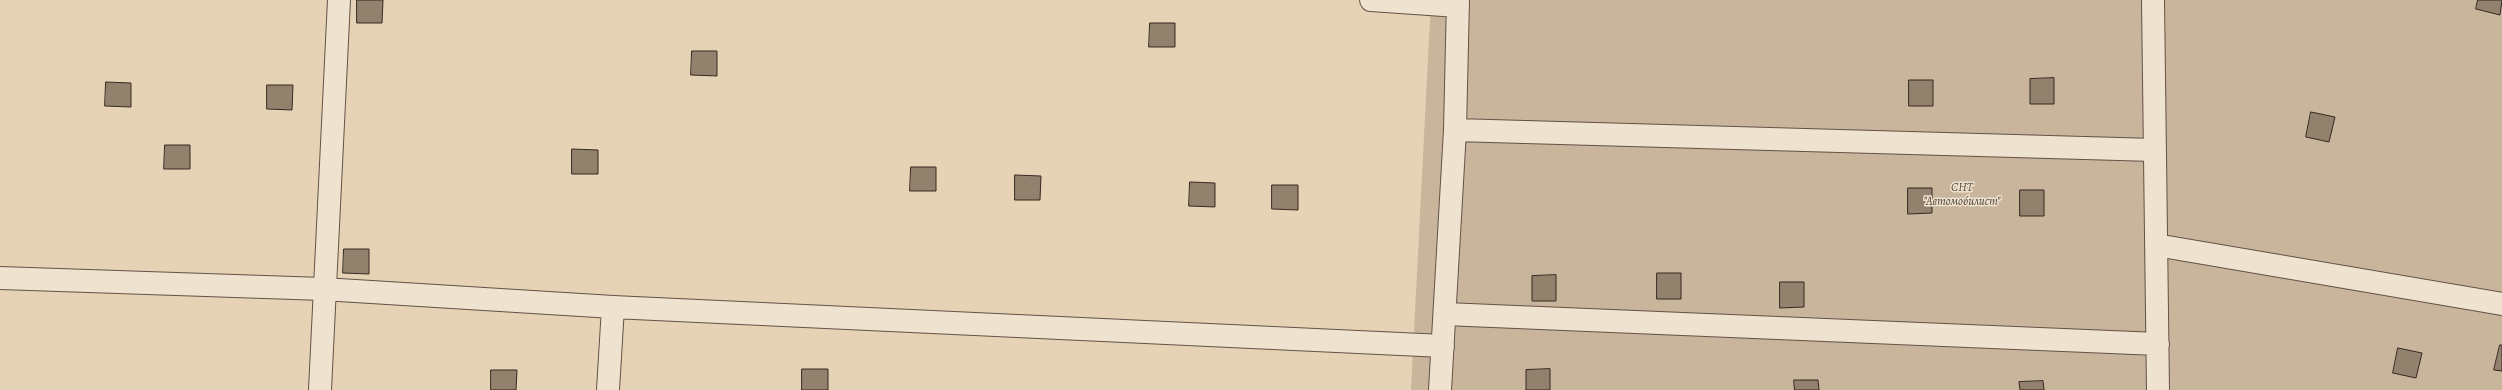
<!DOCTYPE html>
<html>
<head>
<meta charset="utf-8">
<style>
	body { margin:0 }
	canvas { display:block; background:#e6d2b4 }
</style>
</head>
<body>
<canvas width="2502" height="390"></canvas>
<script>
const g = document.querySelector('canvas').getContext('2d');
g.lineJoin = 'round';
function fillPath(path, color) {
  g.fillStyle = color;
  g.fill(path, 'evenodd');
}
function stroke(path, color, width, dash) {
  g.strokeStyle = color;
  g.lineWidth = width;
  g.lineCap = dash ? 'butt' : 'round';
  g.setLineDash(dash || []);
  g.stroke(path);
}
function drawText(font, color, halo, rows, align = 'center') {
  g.font = font + ' Alegreya,serif';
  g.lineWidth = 3;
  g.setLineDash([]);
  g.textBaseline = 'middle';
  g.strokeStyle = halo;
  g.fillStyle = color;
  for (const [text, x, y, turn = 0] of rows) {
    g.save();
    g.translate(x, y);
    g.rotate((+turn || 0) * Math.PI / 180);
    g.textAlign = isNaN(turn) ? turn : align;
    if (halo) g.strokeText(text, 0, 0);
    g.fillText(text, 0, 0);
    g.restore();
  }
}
fillPath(new Path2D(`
	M1431 0H2502V390H1411Z`), '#c8b59b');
const building = new Path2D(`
	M357 0H383L382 23H357Z
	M2478 0H2502L2500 15 2476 9Z
	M1150 23H1175V47H1149Z
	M692 51H717V76L691 75Z
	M2054 78V104H2030V79Z
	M1909 80H1933V106H1909Z
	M106 82 131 83V107L105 106Z
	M267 85H293L292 110 267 109Z
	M2311 112 2335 117 2329 142 2306 137Z
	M165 145H190V169H164Z
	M572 149 598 150V174H572Z
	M911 167H936V191H910Z
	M1015 175 1041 176 1040 200H1015Z
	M1190 182 1215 183V207L1189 206Z
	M1272 185H1298V210L1272 209Z
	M1908 188H1932V213L1908 214Z
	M2020 190H2044V216H2020Z
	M344 249H369V274L343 273Z
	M1657 273H1681V299H1657Z
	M1556 275V301H1532V276Z
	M1780 282H1804V307L1780 308Z
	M2500 345H2502V371L2494 370Z
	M2398 348 2422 353 2416 378 2393 373Z
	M802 369H828V390H802Z
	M1550 369V390H1526V370Z
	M491 370H517L516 390H491Z
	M1794 380H1818L1819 390H1795Z
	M2043 381 2044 390H2020L2019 382Z`);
fillPath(building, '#92816d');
stroke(building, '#362921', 1);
const minor = new Path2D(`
	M1371 0 1458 6
	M2153 0 2158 390
	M1455 130 2154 150
	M2156 245 2502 304
	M0 278 323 289 613 307 1443 346
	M1445 314 2158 344
	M320 390 339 0
	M608 390 613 307
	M1440 390 1455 130 1458 0`);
stroke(minor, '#625346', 24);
stroke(minor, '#efe2ce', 22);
drawText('italic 12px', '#534539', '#efe2ce', [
	["СНТ",1962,188],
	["\"Автомобилист\"",1962,202]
]);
</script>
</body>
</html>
